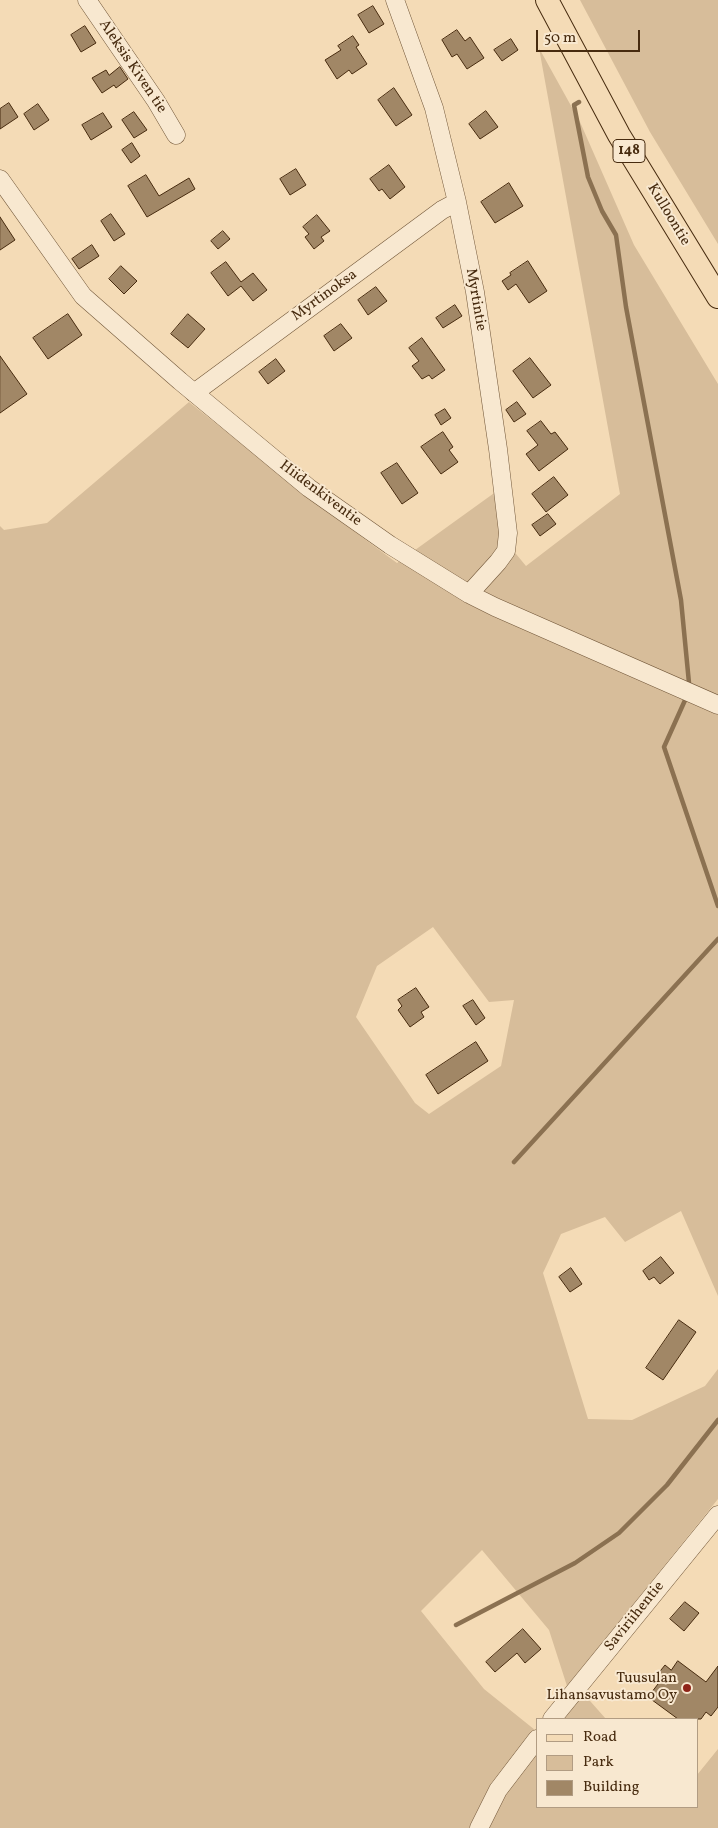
<!DOCTYPE html>
<html>
<head>
<meta charset="utf-8">
<style>
	body { margin:0 }
	#map { position:relative; width:718px; height:1828px; overflow:hidden; background:#f4dbb6; font-family:Vollkorn,serif }
	canvas { display:block }
	.legend { position:absolute; left:536px; top:1718px; width:162px; height:90px; box-sizing:border-box; background:#f8e8d0; border:1px solid #b19c83; margin:0; padding:6px 9px; list-style:none; font-size:15px; color:#472b0f }
	.legend li { display:flex; align-items:center; gap:10px; height:25px }
	.legend b { width:25px; border:1px solid #b19c83 }
	.scale { position:absolute; left:536px; top:30px; width:104px; height:22px; box-sizing:border-box; border:2px solid #472b0f; border-top:0; padding-left:6px; font-size:15px; line-height:18px; white-space:nowrap; color:#472b0f; -webkit-text-stroke:4px #f8e8d0; paint-order:stroke }
</style>
</head>
<body>
<div id="map">
<canvas width="718" height="1828"></canvas>
<ul class="legend">
<li><b style="height:6px;background:#f4dbb6"></b>Road</li>
<li><b style="height:14px;background:#d7bd9a"></b>Park</li>
<li><b style="height:14px;background:#a18766"></b>Building</li>
</ul>
<div class="scale">50 m</div>
</div>
<script>
const g = document.querySelector('canvas').getContext('2d');
g.lineJoin = 'round';
function fillPath(path, color) {
  g.fillStyle = color;
  g.fill(path, 'evenodd');
}
function stroke(path, color, width, dash) {
  g.strokeStyle = color;
  g.lineWidth = width;
  g.lineCap = dash ? 'butt' : 'round';
  g.setLineDash(dash || []);
  g.stroke(path);
}
function drawText(font, color, halo, rows, align = 'center') {
  g.font = font + ' Vollkorn,serif';
  g.lineWidth = 4;
  g.setLineDash([]);
  g.textBaseline = 'middle';
  g.strokeStyle = halo;
  g.fillStyle = color;
  for (const [text, x, y, turn = 0] of rows) {
    g.save();
    g.translate(x, y);
    g.rotate((+turn || 0) * Math.PI / 180);
    g.textAlign = isNaN(turn) ? turn : align;
    if (halo) g.strokeText(text, 0, 0);
    g.fillText(text, 0, 0);
    g.restore();
  }
}
fillPath(new Path2D(`
	M580 0H718V244L650 132Z
	M539 48 580 122 634 245 718 384V1296L681 1211 625 1242 605 1217 561 1234 543 1273 588 1419 632 1420 705 1386 718 1369V1499L567 1686 549 1630 482 1550 421 1611 484 1689 535 1730 492 1782 469 1828H0V526L4 530 47 523 189 402 313 501 397 563 497 491 502 537 526 566 620 494ZM433 927 489 1002 514 1000 501 1066 429 1114 415 1103 356 1017 377 966Z
	M583 1693 606 1719H563Z
	M718 1749V1828H488L506 1792 537 1753V1807H697V1775Z`), '#d7bd9a');
stroke(new Path2D(`
	M579 102 574 105 588 177 602 211 616 235 626 307 681 600 689 683
	M686 698 664 747 718 906
	M514 1162 718 939
	M456 1625 575 1563 619 1533 667 1485 718 1420`), '#8b7151', 4.5);
const building = new Path2D(`
	M373 6 384 24 369 33 358 15Z
	M85 26 96 43 81 52 71 35Z
	M457 30 465 41 470 37 484 58 467 69 457 54 452 57 442 40Z
	M353 36 359 45 356 47 367 64 352 74 349 70 337 79 325 60 341 50 338 46Z
	M511 39 518 50 502 61 494 50Z
	M120 67 128 79 116 88 114 85 102 93 92 78 106 70 109 75Z
	M394 88 412 115 396 126 378 100Z
	M9 103 18 117 0 129V109Z
	M38 104 49 120 34 130 24 114Z
	M486 111 498 127 480 139 469 124Z
	M134 112 147 130 134 138 122 120Z
	M103 113 112 127 91 140 82 125Z
	M132 143 140 156 131 163 122 150Z
	M389 165 405 187 390 199 382 189 379 191 370 179Z
	M296 169 306 185 290 195 280 179Z
	M146 175 159 196 189 178 195 189 147 217 128 186Z
	M509 183 523 206 495 223 481 202Z
	M111 214 125 234 114 241 101 221Z
	M317 215 330 231 321 237 324 241 314 249 305 237 309 234 303 227Z
	M0 217 15 240 0 250Z
	M223 231 230 239 218 249 211 241Z
	M92 245 99 256 79 269 72 259Z
	M528 261 547 291 529 303 516 284 508 290 502 281 511 275 510 273Z
	M226 262 241 282 253 273 267 290 253 301 241 286 228 296 211 273Z
	M121 266 137 281 124 294 109 279Z
	M376 287 387 301 368 315 358 300Z
	M455 305 462 316 443 328 436 318Z
	M68 314 82 335 48 359 33 338Z
	M188 314 205 329 188 348 171 334Z
	M341 324 352 338 334 351 324 336Z
	M422 338 445 370 432 379 429 375 422 379 412 366 419 361 409 348Z
	M0 356 27 394 0 413Z
	M530 358 551 385 533 398 513 371Z
	M276 359 285 371 268 384 259 372Z
	M517 402 526 414 514 422 506 410Z
	M445 409 451 418 441 425 435 415Z
	M541 421 551 434 555 432 568 449 539 471 526 454 538 445 527 431Z
	M443 432 453 447 449 450 458 462 441 474 421 447Z
	M397 463 418 493 402 504 381 473Z
	M554 477 568 495 546 512 532 494Z
	M548 514 556 524 540 536 532 525Z
	M416 988 429 1007 421 1012 424 1017 410 1027 398 1010 402 1006 398 1000Z
	M473 1000 485 1018 476 1025 463 1006Z
	M476 1042 488 1061 438 1094 426 1075Z
	M661 1257 674 1273 660 1284 654 1277 649 1280 643 1271Z
	M571 1268 582 1284 570 1292 559 1277Z
	M679 1320 696 1332 663 1380 646 1368Z
	M685 1602 699 1613 684 1631 670 1619Z
	M523 1629 541 1649 525 1663 517 1653 495 1672 486 1662Z
	M678 1661 706 1682 718 1666V1707L711 1716 706 1712 701 1719H678L648 1697 658 1684 653 1680 665 1665 671 1670Z`);
fillPath(building, '#a18766');
stroke(building, '#472b0f', 1);
const minor = new Path2D(`
	M87 0 156 101 176 135
	M395 0 434 108 457 202 475 292 498 449 508 533 506 551 498 562 469 594
	M0 179 83 296 180 381 309 488 390 545 469 594 495 607 718 705
	M194 393 442 210 457 202
	M552 1719 718 1515
	M479 1828 498 1790 537 1739`);
const major = new Path2D(`
	M547 0 619 135 718 297`);
stroke(minor, '#725739', 19);
stroke(major, '#472b0f', 24);
stroke(minor, '#f8e8d0', 18);
stroke(major, '#f4dbb6', 22);
for (const [x, y, r, color] of [
	[687,1688,5,"#8f2418"]
]) {
  const dot = new Path2D();
  dot.arc(x, y, r, 0, 2 * Math.PI);
  g.fillStyle = color;
  g.fill(dot);
  stroke(dot, '#f8e8d0', 2);
}
for (const [x, y, w] of [
	[629,151,32]
]) {
  const box = new Path2D();
  box.roundRect(x - w / 2, y - 11.5, w, 23, 4);
  g.fillStyle = '#f8e8d0';
  g.fill(box);
  stroke(box, '#472b0f', 1);
}
drawText('bold 14px', '#472b0f', null, [
	["148",629,151]
]);
drawText('15px', '#472b0f', '#f8e8d0', [
	["Aleksis Kiven tie",132,67,56],
	["Kulloontie",668,215,59],
	["Myrtinoksa",325,296,-36],
	["Myrtintie",475,300,80],
	["Hiidenkiventie",320,494,37],
	["Saviriihentie",635,1617,-51]
]);
drawText('15px', '#472b0f', '#f8e8d0', [
	["Tuusulan",677,1679],
	["Lihansavustamo Oy",677,1696]
], 'right');
</script>
</body>
</html>
